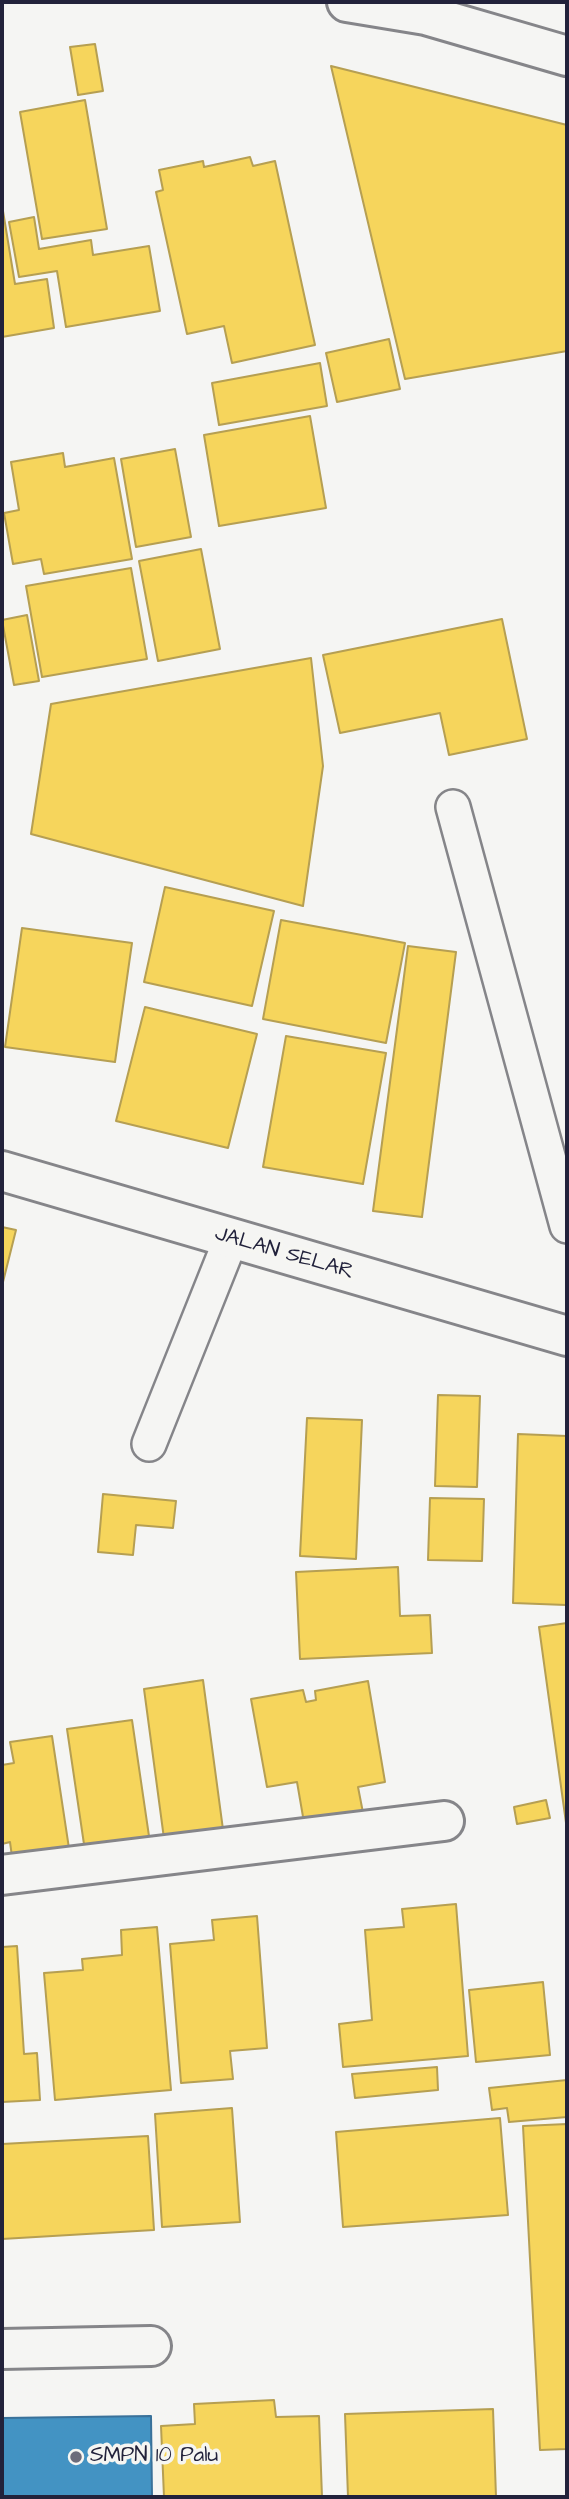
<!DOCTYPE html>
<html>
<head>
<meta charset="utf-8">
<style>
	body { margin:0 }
	#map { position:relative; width:569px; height:2499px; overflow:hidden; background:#f5f5f3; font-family:"Architects Daughter",sans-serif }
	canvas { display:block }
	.frame { position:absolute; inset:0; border:4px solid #22223b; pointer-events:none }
</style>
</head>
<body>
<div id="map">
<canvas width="569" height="2499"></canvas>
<div class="frame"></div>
</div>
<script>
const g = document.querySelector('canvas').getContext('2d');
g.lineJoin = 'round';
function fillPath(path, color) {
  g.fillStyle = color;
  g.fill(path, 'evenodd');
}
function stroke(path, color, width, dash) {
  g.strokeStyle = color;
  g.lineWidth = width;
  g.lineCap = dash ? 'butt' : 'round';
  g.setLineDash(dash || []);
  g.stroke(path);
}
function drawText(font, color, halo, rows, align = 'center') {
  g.font = font + ' "Architects Daughter",sans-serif';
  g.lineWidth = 7;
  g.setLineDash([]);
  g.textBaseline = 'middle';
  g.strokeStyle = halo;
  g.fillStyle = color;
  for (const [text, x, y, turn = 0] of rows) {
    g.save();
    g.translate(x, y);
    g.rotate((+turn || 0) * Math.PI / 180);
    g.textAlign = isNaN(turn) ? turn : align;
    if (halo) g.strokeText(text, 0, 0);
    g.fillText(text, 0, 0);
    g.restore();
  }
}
const homes = new Path2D(`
	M95 44 103 91 78 95 70 47Z
	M331 66 567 125V351L405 379Z
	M85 100 107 229 42 239 20 112Z
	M250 157 253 166 275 161 315 345 232 363 224 326 187 334 156 192 163 190 159 170 203 161 204 167Z
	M2 205 15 284 47 279 54 328 2 337Z
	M34 217 39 249 91 240 93 255 149 246 160 311 66 327 57 271 19 277 9 222Z
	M389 339 400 389 337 402 326 353Z
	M320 363 327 406 219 425 212 383Z
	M310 416 326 508 219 526 204 435Z
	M175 449 191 537 136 547 121 459Z
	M63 453 65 467 114 458 132 559 44 574 41 559 13 564 4 513 19 510 11 462Z
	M201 549 220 649 158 661 139 561Z
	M131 568 147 659 42 677 26 586Z
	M27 615 39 681 14 685 2 620Z
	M502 619 527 739 449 755 440 713 340 733 323 655Z
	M311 658 323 766 303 906 31 834 51 704Z
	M165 887 274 911 252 1006 144 982Z
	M281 920 405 943 386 1043 263 1019Z
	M22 928 132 943 115 1062 5 1047Z
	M408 946 456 952 422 1217 373 1211Z
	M145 1007 257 1034 228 1148 116 1121Z
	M286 1036 386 1053 363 1184 263 1167Z
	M2 1227 16 1230 2 1286Z
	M438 1395 480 1396 477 1487 435 1486Z
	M307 1418 362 1420 356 1559 300 1556Z
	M518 1434 567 1436 566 1605 513 1603Z
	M103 1494 176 1501 173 1528 136 1525 133 1555 98 1552Z
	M430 1498 484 1499 482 1561 428 1560Z
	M398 1567 400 1616 430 1615 432 1653 300 1659 296 1572Z
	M567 1623V1830L539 1627Z
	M203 1680 224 1837 165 1846 144 1689Z
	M368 1681 385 1782 358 1787 365 1823 306 1834 297 1782 267 1787 251 1699 303 1690 306 1702 316 1700 315 1691Z
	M132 1720 150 1843 85 1851 67 1729Z
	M52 1736 70 1855 13 1864 10 1842 2 1844V1765L14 1763 10 1742Z
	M546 1800 550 1818 517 1824 514 1807Z
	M456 1904 468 2056 343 2067 339 2024 372 2020 365 1930 404 1927 402 1909Z
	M257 1916 267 2048 230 2051 233 2079 181 2083 170 1944 214 1940 212 1920Z
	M157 1927 171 2090 55 2100 44 1973 83 1970 82 1959 122 1955 121 1930Z
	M17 1946 24 2054 37 2053 40 2100 2 2102V1947Z
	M543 1982 550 2055 476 2062 469 1990Z
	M437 2067 438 2090 355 2098 352 2074Z
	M567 2080V2117L509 2122 507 2108 492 2110 489 2088Z
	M232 2108 240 2222 162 2227 155 2114Z
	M500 2118 508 2215 343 2227 336 2132Z
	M567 2124V2449L540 2450 523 2126Z
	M148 2136 154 2230 2 2239V2144Z
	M274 2400 276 2417 319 2416 322 2497H164L161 2426 195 2424 194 2404Z
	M493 2409 496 2497H348L345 2414Z`);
fillPath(homes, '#f6d55c');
stroke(homes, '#b69f52', 2);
const schools = new Path2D(`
	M151 2416 152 2497H2V2418Z`);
fillPath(schools, '#4393c3');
stroke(schools, '#39719a', 2);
const service = new Path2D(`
	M453 807 567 1226
	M149 1444 231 1239`);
const minor = new Path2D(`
	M347 2 426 15 567 56
	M2 1171 567 1336
	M2 1875 444 1821
	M2 2349 151 2346`);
stroke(service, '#858589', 38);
stroke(minor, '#858589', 44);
stroke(service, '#f5f5f3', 33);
stroke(minor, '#f5f5f3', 38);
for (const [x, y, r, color] of [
	[76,2457,7,"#6c6c7b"]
]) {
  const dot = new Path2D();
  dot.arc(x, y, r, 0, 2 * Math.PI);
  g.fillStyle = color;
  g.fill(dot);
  stroke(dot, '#f6f6f2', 2.5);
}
drawText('21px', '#22223b', '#f6f6f2', [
	["JALAN SELAR",284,1254,16]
]);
drawText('21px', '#22223b', '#f6f6f2', [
	["SMPN 10 Palu",90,2457]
], 'left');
</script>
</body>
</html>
